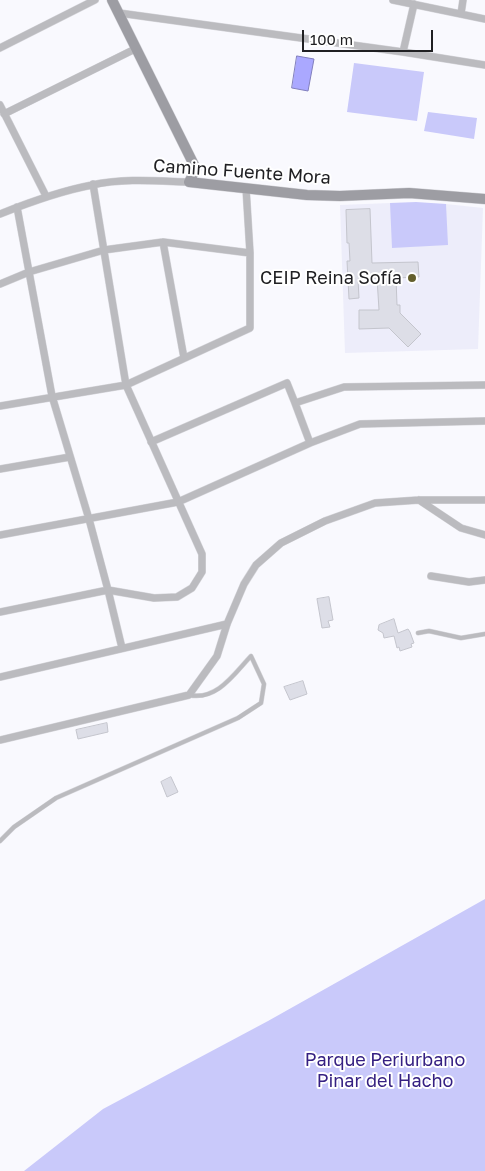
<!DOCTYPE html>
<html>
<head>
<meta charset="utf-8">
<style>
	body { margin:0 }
	#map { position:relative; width:485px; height:1171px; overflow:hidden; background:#f9f9fe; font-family:"Golos Text",sans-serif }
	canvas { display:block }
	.scale { position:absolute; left:302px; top:30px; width:131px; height:22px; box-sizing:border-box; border:2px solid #202023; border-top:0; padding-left:6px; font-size:15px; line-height:18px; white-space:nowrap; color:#202023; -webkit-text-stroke:4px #fff; paint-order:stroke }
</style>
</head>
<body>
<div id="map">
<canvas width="485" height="1171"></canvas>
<div class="scale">100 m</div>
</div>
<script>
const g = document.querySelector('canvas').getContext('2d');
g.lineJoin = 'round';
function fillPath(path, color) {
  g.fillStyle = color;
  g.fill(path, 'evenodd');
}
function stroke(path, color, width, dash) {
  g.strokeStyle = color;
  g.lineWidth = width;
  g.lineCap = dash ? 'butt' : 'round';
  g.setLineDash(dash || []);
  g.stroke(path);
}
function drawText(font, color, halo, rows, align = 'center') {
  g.font = font + ' "Golos Text",sans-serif';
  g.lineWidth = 4;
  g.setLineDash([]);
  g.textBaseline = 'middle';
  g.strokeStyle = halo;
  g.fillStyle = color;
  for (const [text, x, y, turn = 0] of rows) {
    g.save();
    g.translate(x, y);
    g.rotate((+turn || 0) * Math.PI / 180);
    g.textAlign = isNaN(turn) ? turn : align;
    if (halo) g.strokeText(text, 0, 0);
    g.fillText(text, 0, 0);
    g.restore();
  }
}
fillPath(new Path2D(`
	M390 203 446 204 483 208 478 349 345 353 340 205Z`), '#ededfa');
fillPath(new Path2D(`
	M354 63 424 72 417 121 347 112Z
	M428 112 477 118 474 139 424 131Z
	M416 202 446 204 448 245 392 248 390 203Z
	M485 899V1171H24L103 1109 268 1021Z`), '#c9c9fa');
const water = new Path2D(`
	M297 56 314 59 308 91 292 88Z`);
fillPath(water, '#aaa8ff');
stroke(water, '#817fbd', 1);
const building = new Path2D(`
	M370 209 372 263 418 262 419 277 396 278 397 305H400V313L421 334 408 347 389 328 359 329V310H379L377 278 358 279 359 298 349 299 347 261H350L349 243H347L346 210Z
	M329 597 333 620 328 621 330 627 322 628 317 599Z
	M394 619 398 633 408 629 410 632 414 643 411 644 412 647 400 651 399 647 397 648 394 636 384 638 383 633 378 630 379 625Z
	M303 681 307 694 290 700 284 687Z
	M107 723 108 732 78 739 76 730Z
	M171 777 178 792 167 797 161 782Z`);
fillPath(building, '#dddee7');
stroke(building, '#c4c5cd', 1);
const lane = new Path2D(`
	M418 633 429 631 461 638 485 634
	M0 841 14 827 56 798 238 718 261 703 264 684 251 656C234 674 217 701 189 695`);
const street = new Path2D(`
	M393 0 485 19
	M119 13 403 52 485 65
	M461 14 463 0
	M0 48 95 0
	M403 52 414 4
	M0 105 46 196
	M4 114 137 48
	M93 184 126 385 202 554V572L192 588 177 597 154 598 108 590 122 648
	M0 214C30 202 60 191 92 185 124 178 157 181 189 182
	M163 242 184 358
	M0 284 29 272 104 250 163 242 250 253
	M295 403 310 443
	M0 406 126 385 250 328V253L246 188
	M151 442 287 383 295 403 344 387 485 385
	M0 469 70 457
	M419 500 461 528 485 535
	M0 535 178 502 310 443 360 424 485 421
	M431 576 469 582 485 580
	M0 612 108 590 89 519 52 396 17 207
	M0 677 227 624
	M0 740 189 695 217 656 227 624 244 584 256 565 281 543 325 521 375 503 419 500H485`);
const secondary = new Path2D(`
	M112 0 196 169 189 182 307 195 340 196 409 193 485 199`);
stroke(lane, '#d6d6db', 5);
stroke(street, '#d6d6db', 8);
stroke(secondary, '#d6d6db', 11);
stroke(lane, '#bbbbbf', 4);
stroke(street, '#bbbbbf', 7);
stroke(secondary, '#9d9da3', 10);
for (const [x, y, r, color] of [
	[412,278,5,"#635f2c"]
]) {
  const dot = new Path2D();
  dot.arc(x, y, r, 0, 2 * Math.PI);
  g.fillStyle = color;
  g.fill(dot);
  stroke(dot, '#fff', 2);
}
drawText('18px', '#202023', '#fff', [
	["Camino Fuente Mora",242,172,4]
]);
drawText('18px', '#202023', '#fff', [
	["CEIP Reina Sofía",402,278]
], 'right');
drawText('18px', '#352082', '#fff', [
	["Parque Periurbano",385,1060],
	["Pinar del Hacho",385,1081]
]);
</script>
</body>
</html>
